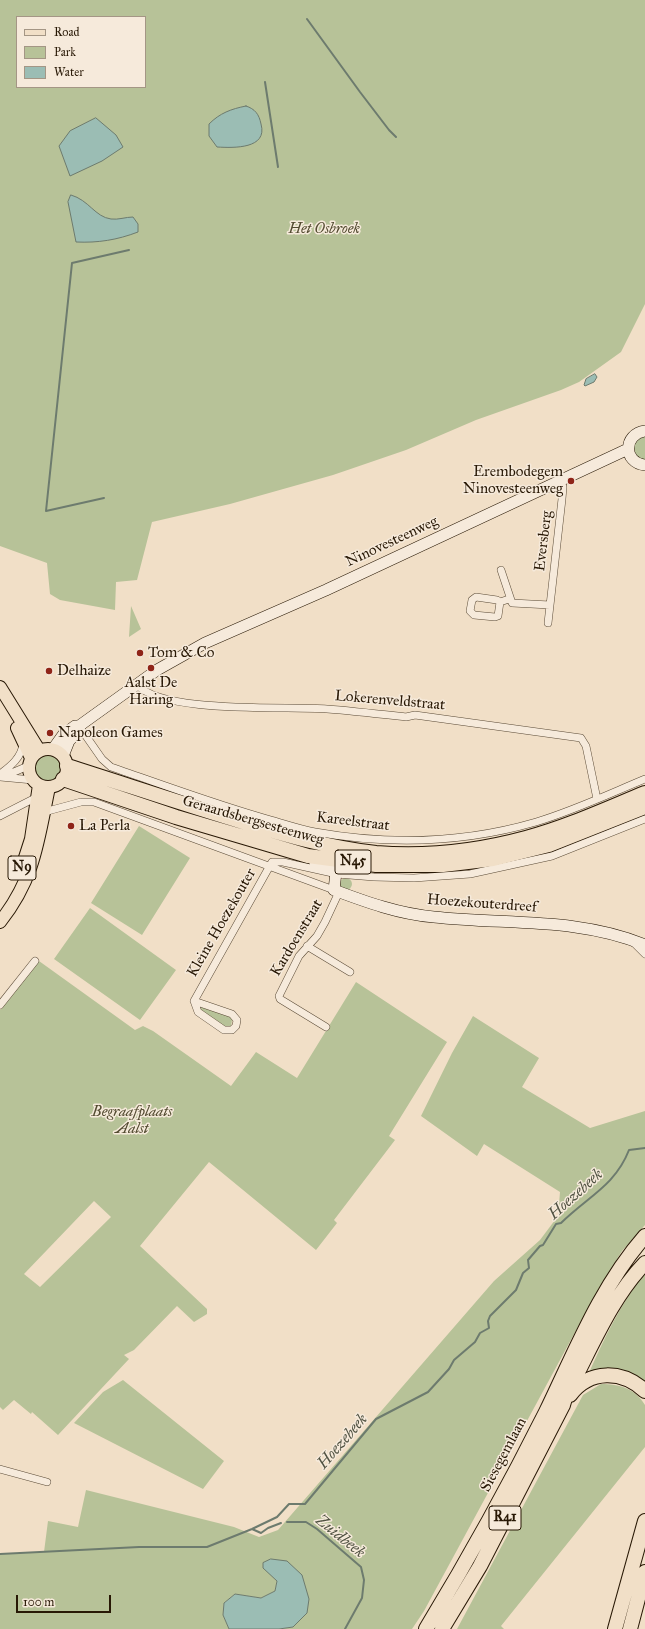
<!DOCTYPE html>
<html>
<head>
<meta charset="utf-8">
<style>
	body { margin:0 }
	#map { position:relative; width:645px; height:1629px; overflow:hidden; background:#f1dfc7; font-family:"IM FELL Great Primer",serif }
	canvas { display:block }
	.legend { position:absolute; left:16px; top:16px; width:130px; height:72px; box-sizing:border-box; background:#f6eadb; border:1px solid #a49685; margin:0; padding:5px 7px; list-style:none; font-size:12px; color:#281805 }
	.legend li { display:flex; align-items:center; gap:8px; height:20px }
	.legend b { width:20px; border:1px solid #a49685 }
	.scale { position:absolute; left:16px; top:1595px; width:95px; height:18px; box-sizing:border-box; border:2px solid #281805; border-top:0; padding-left:5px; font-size:12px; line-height:14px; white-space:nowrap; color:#281805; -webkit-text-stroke:3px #f6eadb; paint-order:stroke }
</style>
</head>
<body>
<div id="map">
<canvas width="645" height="1629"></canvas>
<ul class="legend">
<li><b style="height:5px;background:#f1dfc7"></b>Road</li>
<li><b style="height:11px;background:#b7c298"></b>Park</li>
<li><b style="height:11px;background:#9bbdb4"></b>Water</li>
</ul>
<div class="scale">100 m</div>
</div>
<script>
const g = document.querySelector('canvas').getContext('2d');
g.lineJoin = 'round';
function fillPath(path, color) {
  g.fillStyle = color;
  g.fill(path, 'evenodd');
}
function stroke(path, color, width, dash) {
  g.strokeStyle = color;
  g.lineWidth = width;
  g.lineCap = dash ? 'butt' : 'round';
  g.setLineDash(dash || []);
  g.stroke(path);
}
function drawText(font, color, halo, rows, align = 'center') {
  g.font = font + ' "IM FELL Great Primer",serif';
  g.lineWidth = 3;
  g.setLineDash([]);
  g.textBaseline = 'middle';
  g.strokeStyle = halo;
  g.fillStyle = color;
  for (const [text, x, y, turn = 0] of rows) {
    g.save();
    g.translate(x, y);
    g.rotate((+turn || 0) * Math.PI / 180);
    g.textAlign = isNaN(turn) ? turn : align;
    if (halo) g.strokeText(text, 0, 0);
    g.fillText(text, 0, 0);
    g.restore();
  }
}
fillPath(new Path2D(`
	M0 0H645V304L621 352 579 382 561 390 476 420 406 450 333 475 230 504 152 522 137 580 116 582 115 610 60 600 50 594 47 563 0 546ZM17 17H145V87H17Z
	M645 435V462L637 459 632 444Z
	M131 606 141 629 129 637Z
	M33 768a14 14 0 1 1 28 0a14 14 0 1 1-28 0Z
	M139 826 190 858 142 935 91 903Z
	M340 884a6 6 0 1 1 12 0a6 6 0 1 1-12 0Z
	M90 908 176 970 140 1020 54 959Z
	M39 961 135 1030 143 1026 153 1031 231 1086 256 1052 297 1078 356 982 447 1042 389 1136 395 1140 334 1220 337 1223 316 1250 209 1162 140 1246 207 1309V1314L194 1322 177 1306 134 1350 124 1355 129 1359 58 1435 32 1412 31 1414 14 1400 3 1410 0 1407V1010ZM94 1201 111 1217 40 1287 24 1274Z
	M202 1006 231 1016 232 1020 231 1026 226 1028 201 1010 199 1007Z
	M473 1016 539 1058 522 1087 590 1128 645 1111V1225L622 1251 599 1288 424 1611 412 1629H279L293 1627 307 1613 269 1572 277 1581 275 1591 261 1598 235 1594 224 1603 223 1615 229 1629H0V1554L44 1552 48 1521 78 1527 86 1490 234 1527 259 1537 278 1530 494 1281 540 1240 558 1216 560 1192 484 1144 477 1156 421 1116 452 1053Z
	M645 1273V1384L588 1375C604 1339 620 1304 645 1273Z
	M123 1380 224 1461 203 1489 74 1423 103 1392Z
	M601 1384C619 1384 635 1388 645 1405V1447L501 1626 504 1629H457L583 1395Z`), '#b7c298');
const water = new Path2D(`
	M246 106C255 109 259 114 261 124 268 149 234 148 217 147L209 136V124C220 113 231 109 246 106Z
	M96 118 116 135 123 147 102 161 70 176 59 146 70 131Z
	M71 195C89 200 95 217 111 219 118 220 126 217 133 217L138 224V232C117 240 98 243 76 242L68 202Z
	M595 374 597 377 594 382 585 386 584 385 586 379Z
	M271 1559 287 1561 302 1575 309 1599 307 1613 293 1627 279 1629H229L223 1615 224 1603 235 1594 261 1598 275 1591 277 1581 263 1568V1563Z`);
fillPath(water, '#9bbdb4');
stroke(water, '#6d7b6e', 1);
stroke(new Path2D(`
	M307 19 360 92 389 130 396 137
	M265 82 278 167
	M104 498 46 511 72 263 129 250
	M287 1522H306L317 1529 361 1567 364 1580 362 1598 345 1629
	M252 1529 261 1533 268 1528 281 1523
	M0 1554 139 1547H207L252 1529 277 1517 289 1504H305L376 1419 428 1392 449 1369 454 1360 475 1342 480 1333 489 1328 488 1321 490 1316 516 1290 523 1273 529 1268 528 1260 540 1246 543 1245 556 1224 561 1223C587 1197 615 1186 629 1150L645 1148`), '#6d7b6e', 2);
const street = new Path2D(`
	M501 570 512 603 550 605
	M500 602 498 616 495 617 474 615 470 611 472 600 476 597 497 600 500 602 509 599
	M548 623 562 499 563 487 561 481
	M136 684C162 714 285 706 327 709 353 711 379 714 406 717L415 715 581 738 586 746 597 799
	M79 726 102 759 111 767C164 785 217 805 271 820 285 824 300 829 315 832 388 845 464 843 536 822 573 811 609 794 645 779
	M0 774C11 766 22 757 23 743
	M0 774 14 772 28 766
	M0 777 33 780
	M44 812 81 802H94L334 890
	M0 816 37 797
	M634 943 645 954
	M307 946 350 972
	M194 1001 232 1014 237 1020 236 1026 232 1030H224L198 1012 194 1001 272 862H283L337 874 374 877 414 878 470 874 552 856 645 819
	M0 1005 35 961
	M326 1027 280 999 279 996 299 956 317 936 325 922 339 892
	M0 1469 47 1482`);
const secondary = new Path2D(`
	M645 431C623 434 623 463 645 465
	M53 749 63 735 75 726H79L157 670 205 643 326 590 628 449
	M63 756 69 741 79 730V727
	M315 863 331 866 336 872 334 890C366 902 399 914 434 917 505 925 578 917 645 945`);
const primary = new Path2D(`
	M0 687 39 750
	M17 728 31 758
	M29 768a19 19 0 1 1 38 0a19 19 0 1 1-38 0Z
	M20 873 31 839 39 785
	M0 922C35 878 38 840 49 787`);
const highway = new Path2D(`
	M67 766C127 785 186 805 246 823 289 836 331 848 376 853 426 857 478 851 526 838 567 827 606 809 645 793
	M63 779 176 817 308 856 376 865H443L493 859 549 845 645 807
	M570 1395C590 1369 622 1370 645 1391
	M426 1629C469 1558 509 1486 546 1412 575 1352 601 1286 645 1236
	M442 1629 480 1566 563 1405C566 1391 575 1378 581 1366 599 1330 617 1292 645 1263
	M615 1629 645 1521
	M630 1629 645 1572`);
stroke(street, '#5a4a36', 8);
stroke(secondary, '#281805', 12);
stroke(primary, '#281805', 14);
stroke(highway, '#281805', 16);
stroke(street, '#f6eadb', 7);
stroke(secondary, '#f6eadb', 11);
stroke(primary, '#f1dfc7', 12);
stroke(highway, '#f1dfc7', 14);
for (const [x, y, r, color] of [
	[571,481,4,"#8f2418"],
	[140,653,4,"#8f2418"],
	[151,668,4,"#8f2418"],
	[49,671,4,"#8f2418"],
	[50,733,4,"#8f2418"],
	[71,826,4,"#8f2418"]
]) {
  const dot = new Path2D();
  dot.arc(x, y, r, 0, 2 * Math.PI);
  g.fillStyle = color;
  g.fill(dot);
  stroke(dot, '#f6eadb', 1.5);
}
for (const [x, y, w] of [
	[353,862,36],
	[22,868,28],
	[505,1518,32]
]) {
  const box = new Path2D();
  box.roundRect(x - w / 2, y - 12, w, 24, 3);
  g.fillStyle = '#f6eadb';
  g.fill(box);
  stroke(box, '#281805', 1);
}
drawText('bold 14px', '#281805', null, [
	["N45",353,862],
	["N9",22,868],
	["R41",505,1518]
]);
drawText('italic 15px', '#534b31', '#f6eadb', [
	["Het Osbroek",324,229],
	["Begraafplaats",132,1112],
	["Aalst",132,1129]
]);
drawText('15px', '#281805', '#f6eadb', [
	["Erembodegem",563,472,"right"],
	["Ninovesteenweg",563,489,"right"],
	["Tom & Co",148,653],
	["Delhaize",57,671],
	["Aalst De",151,683,"center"],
	["Haring",151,700,"center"],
	["Napoleon Games",58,733],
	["La Perla",79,826]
], 'left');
drawText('15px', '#281805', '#f6eadb', [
	["Eversberg",544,541,-83],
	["Ninovesteenweg",392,542,-25],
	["Lokerenveldstraat",390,701,5],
	["Geraardsbergsesteenweg",253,821,16],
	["Kareelstraat",353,822,7],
	["Hoezekouterdreef",482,904,4],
	["Kleine Hoezekouter",222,923,-60],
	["Kardoenstraat",297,938,-59],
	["Siesegemlaan",504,1455,-62]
]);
drawText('italic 16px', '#505242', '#f6eadb', [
	["Hoezebeek",576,1195,-42],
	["Hoezebeek",343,1442,-49],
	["Zuidbeek",340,1537,39]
]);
</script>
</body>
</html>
